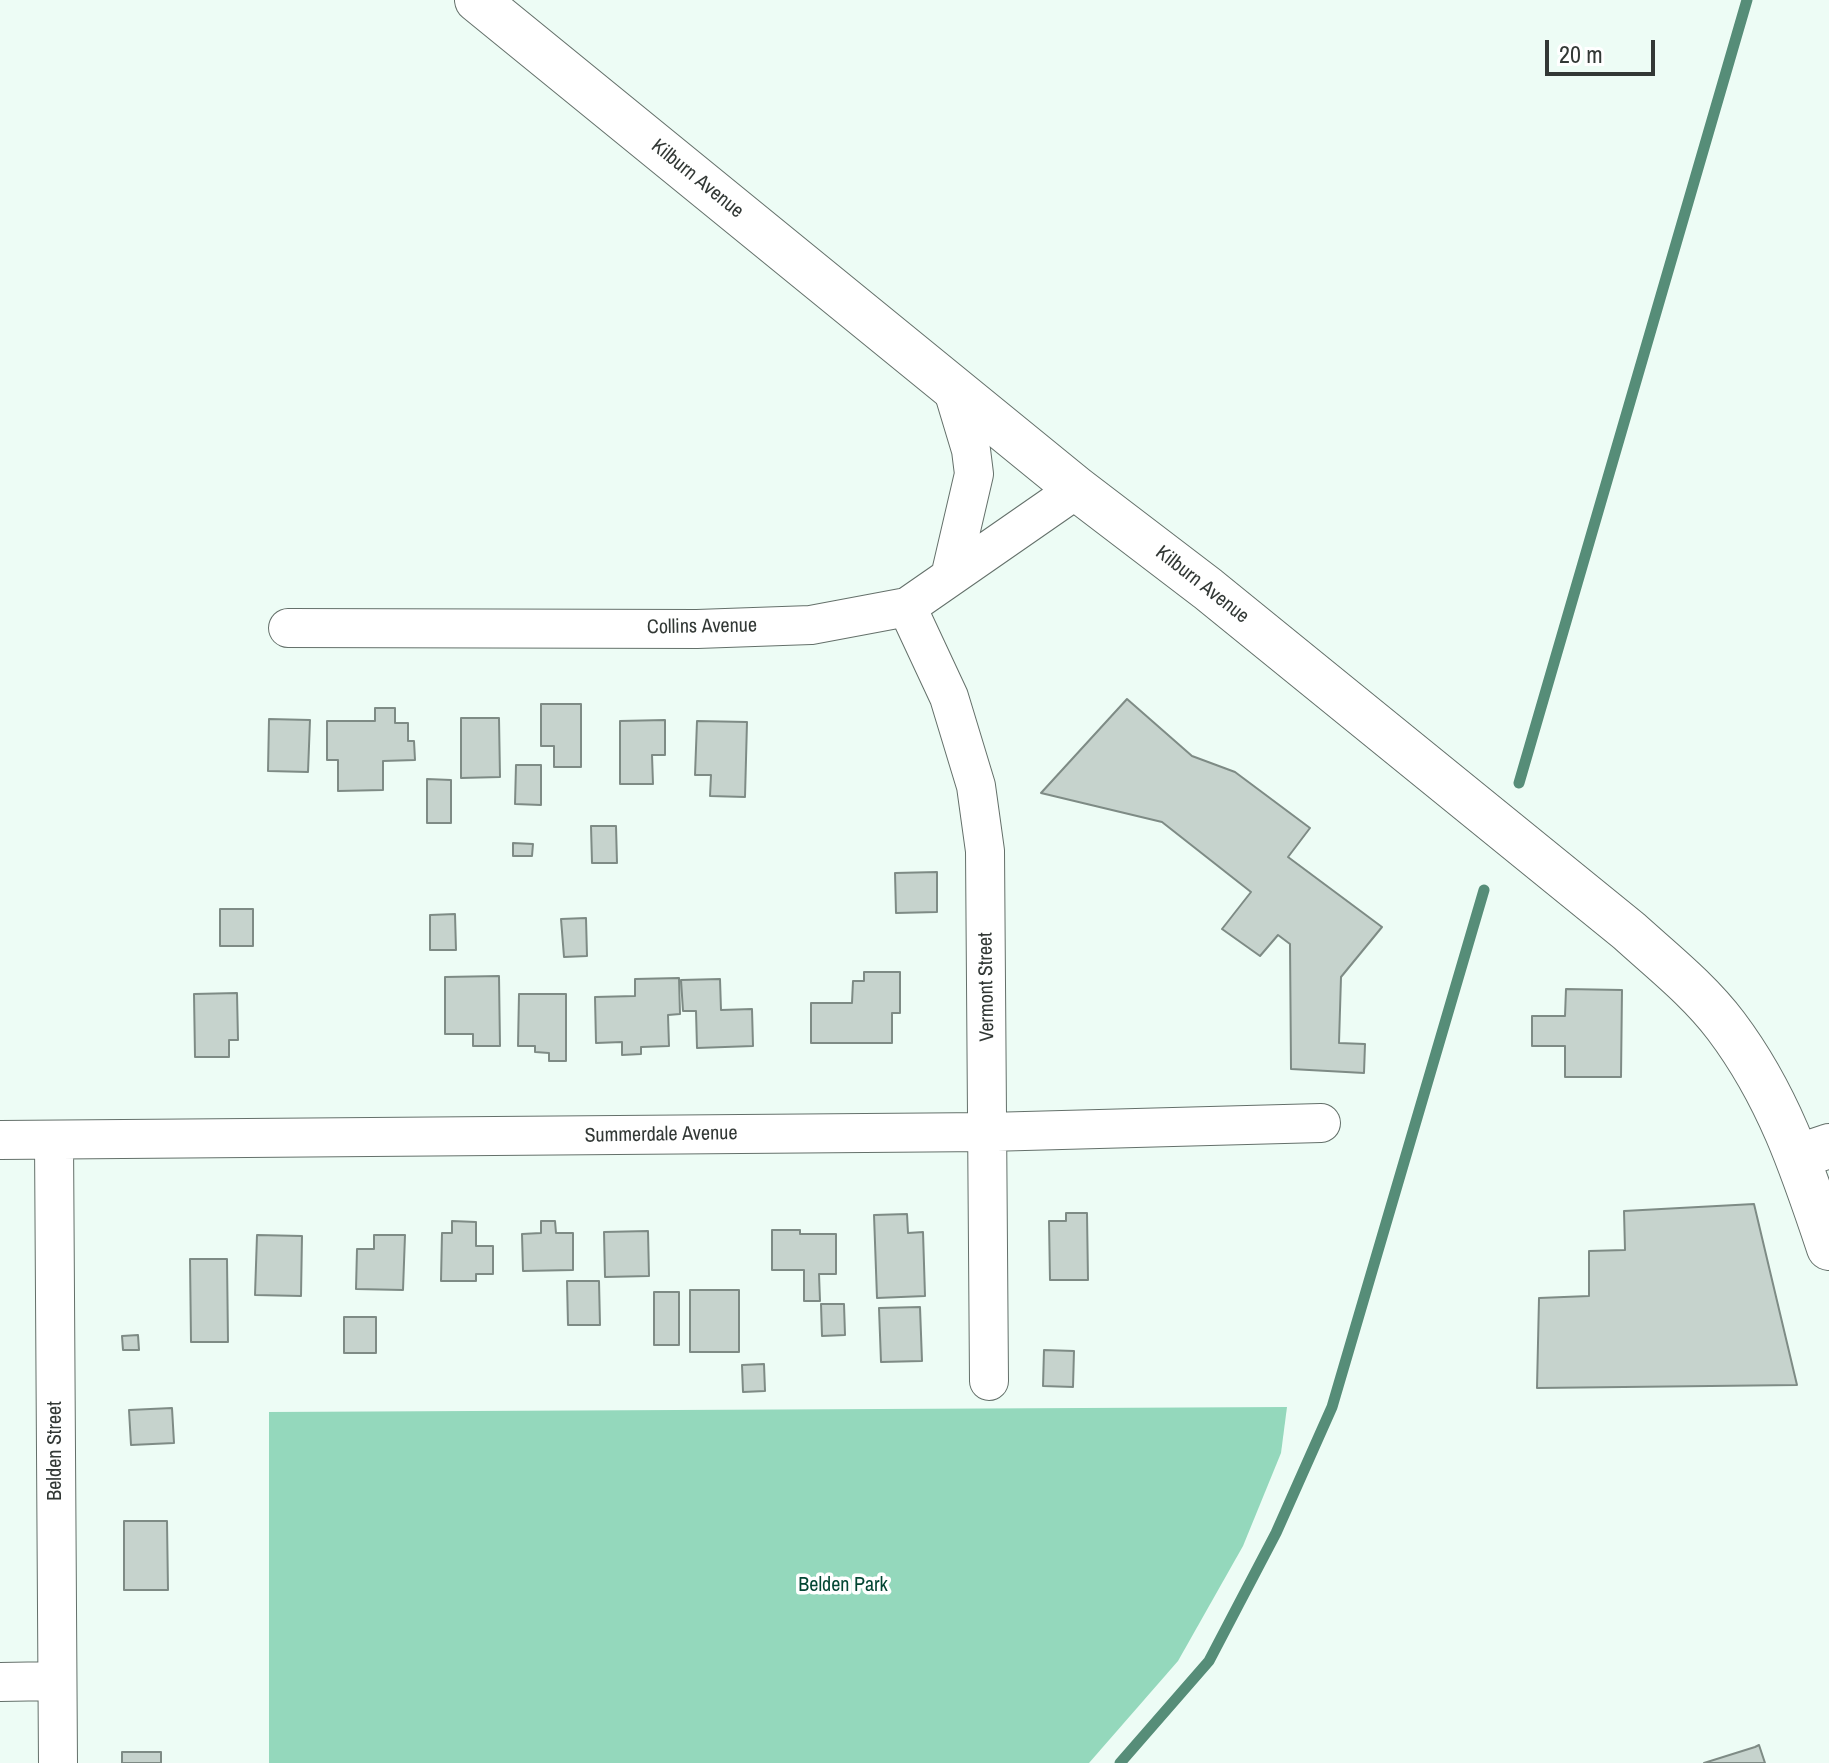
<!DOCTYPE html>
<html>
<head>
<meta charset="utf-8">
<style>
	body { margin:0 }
	#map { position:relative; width:1829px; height:1763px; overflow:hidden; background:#edfcf5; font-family:"Archivo Narrow",sans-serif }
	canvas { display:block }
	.scale { position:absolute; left:1545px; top:40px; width:110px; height:36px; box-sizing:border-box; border:4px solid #323835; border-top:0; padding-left:10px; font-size:24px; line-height:28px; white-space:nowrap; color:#323835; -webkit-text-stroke:6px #fff; paint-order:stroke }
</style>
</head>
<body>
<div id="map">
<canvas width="1829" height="1763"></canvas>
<div class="scale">20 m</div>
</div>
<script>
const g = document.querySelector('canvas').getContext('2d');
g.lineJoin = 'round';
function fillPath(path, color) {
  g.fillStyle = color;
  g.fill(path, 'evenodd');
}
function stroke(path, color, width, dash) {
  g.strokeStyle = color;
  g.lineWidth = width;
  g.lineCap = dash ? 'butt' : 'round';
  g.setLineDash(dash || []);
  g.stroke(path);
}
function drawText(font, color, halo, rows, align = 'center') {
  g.font = font + ' "Archivo Narrow",sans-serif';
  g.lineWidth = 7;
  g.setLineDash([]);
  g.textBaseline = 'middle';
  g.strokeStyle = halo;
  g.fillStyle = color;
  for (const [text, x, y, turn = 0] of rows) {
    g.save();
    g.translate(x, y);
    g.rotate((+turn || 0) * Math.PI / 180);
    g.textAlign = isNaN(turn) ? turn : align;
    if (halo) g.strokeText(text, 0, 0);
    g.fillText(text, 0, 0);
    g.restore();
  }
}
fillPath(new Path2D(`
	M1287 1407 1281 1453 1243 1546 1178 1661 1089 1763H269V1412Z`), '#94d8bc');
stroke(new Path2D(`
	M1519 783 1747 0
	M1120 1763 1209 1661 1276 1533 1332 1407 1484 890`), '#568d78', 11);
const building = new Path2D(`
	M1127 699 1192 756 1235 772 1310 828 1288 857 1382 927 1341 977 1339 1043 1365 1044 1364 1073 1291 1069 1290 944 1278 935 1260 956 1222 929 1251 892 1162 822 1041 793Z
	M541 704H581V767H554V746H541Z
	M375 708H395V723H408V741H414L415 760 383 761V790L338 791V760H327V721H375Z
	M461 718H499L500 777 461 778Z
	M269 719 310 720 308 772 268 771Z
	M665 720V755H652L653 784H620V721Z
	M697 721 747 722 745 797 710 796 711 775H695Z
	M516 765H541V805L515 804Z
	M427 779 451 780V823H427Z
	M591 826H616L617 863H592Z
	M513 843 533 844 532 856H513Z
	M937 872V912L896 913 895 873Z
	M220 909H253V946H220Z
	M455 914 456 950H430V915Z
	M586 918 587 956 564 957 561 919Z
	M864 972H900V1013H892V1043H811V1003H852L853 981H864Z
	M499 976 500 1046H473V1034H445V977Z
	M679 978 680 1014 668 1015 669 1046 641 1047V1054L622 1055V1042L596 1043 595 997 635 996V979Z
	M720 979 721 1010 752 1009 753 1046 697 1048 696 1011H683L681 980Z
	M1566 989 1622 990 1621 1077H1565V1046H1532V1016H1565Z
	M237 993 238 1040H229V1057H195L194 994Z
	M519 994H566V1061H549V1053L535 1052V1046H518Z
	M1754 1204 1797 1385 1537 1388 1539 1298 1589 1296V1251L1625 1250 1624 1211Z
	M1066 1213H1087L1088 1280H1050L1049 1221H1066Z
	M907 1214 908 1233 923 1232 925 1296 877 1298 874 1215Z
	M452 1221 476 1222V1246H493V1274H476V1281H441L442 1233H452Z
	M541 1221H555L556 1233H573V1270L523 1271 522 1234 541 1233Z
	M772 1230H800V1234H836V1274H819L820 1301H804V1270H772Z
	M648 1231 649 1276 605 1277 604 1232Z
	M257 1235 302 1236 301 1296 255 1295Z
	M374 1235H405L403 1290 356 1289 357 1249H374Z
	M190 1259H227L228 1342H191Z
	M567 1281H599L600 1325H568Z
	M690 1290H739V1352H690Z
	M654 1292H679V1345H654Z
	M821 1304H844L845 1335 822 1336Z
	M920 1307 922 1361 881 1362 879 1308Z
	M344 1317H376V1353H344Z
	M138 1335 139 1350H123L122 1336Z
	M1044 1350 1074 1351 1073 1387 1043 1386Z
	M764 1364 765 1391 743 1392 742 1365Z
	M172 1408 174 1443 131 1445 129 1410Z
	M124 1521H167L168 1590H124Z
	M1759 1745 1765 1763H1704L1755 1747Z
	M122 1752H161V1763H122Z`);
fillPath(building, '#c6d3cd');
stroke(building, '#7e8b85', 2);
const minor = new Path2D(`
	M950 577 974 474 971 450 952 387
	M907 607 949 697 976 786 985 851 989 1381
	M288 628 697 629 811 625 907 607 1077 489
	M0 1140 988 1132 1321 1123
	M54 1140 58 1763
	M0 1682 56 1681`);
const tertiary = new Path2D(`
	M1799 1156 1829 1146`);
const primary = new Path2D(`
	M477 0 1077 489 1208 589 1629 931C1662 961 1699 990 1726 1026 1778 1095 1802 1167 1829 1248`);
stroke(minor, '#64706a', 40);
stroke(tertiary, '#64706a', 46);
stroke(primary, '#64706a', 46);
stroke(minor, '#fff', 38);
stroke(tertiary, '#fff', 44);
stroke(primary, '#fff', 44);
drawText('20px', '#323835', '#fff', [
	["Kilburn Avenue",697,179,39],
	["Kilburn Avenue",1202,585,38],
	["Collins Avenue",702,627,-1],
	["Vermont Street",987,987,-91],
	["Summerdale Avenue",661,1135,-1],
	["Belden Street",56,1451,-90]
]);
drawText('20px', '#034633', '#fff', [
	["Belden Park",843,1586]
]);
</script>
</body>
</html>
